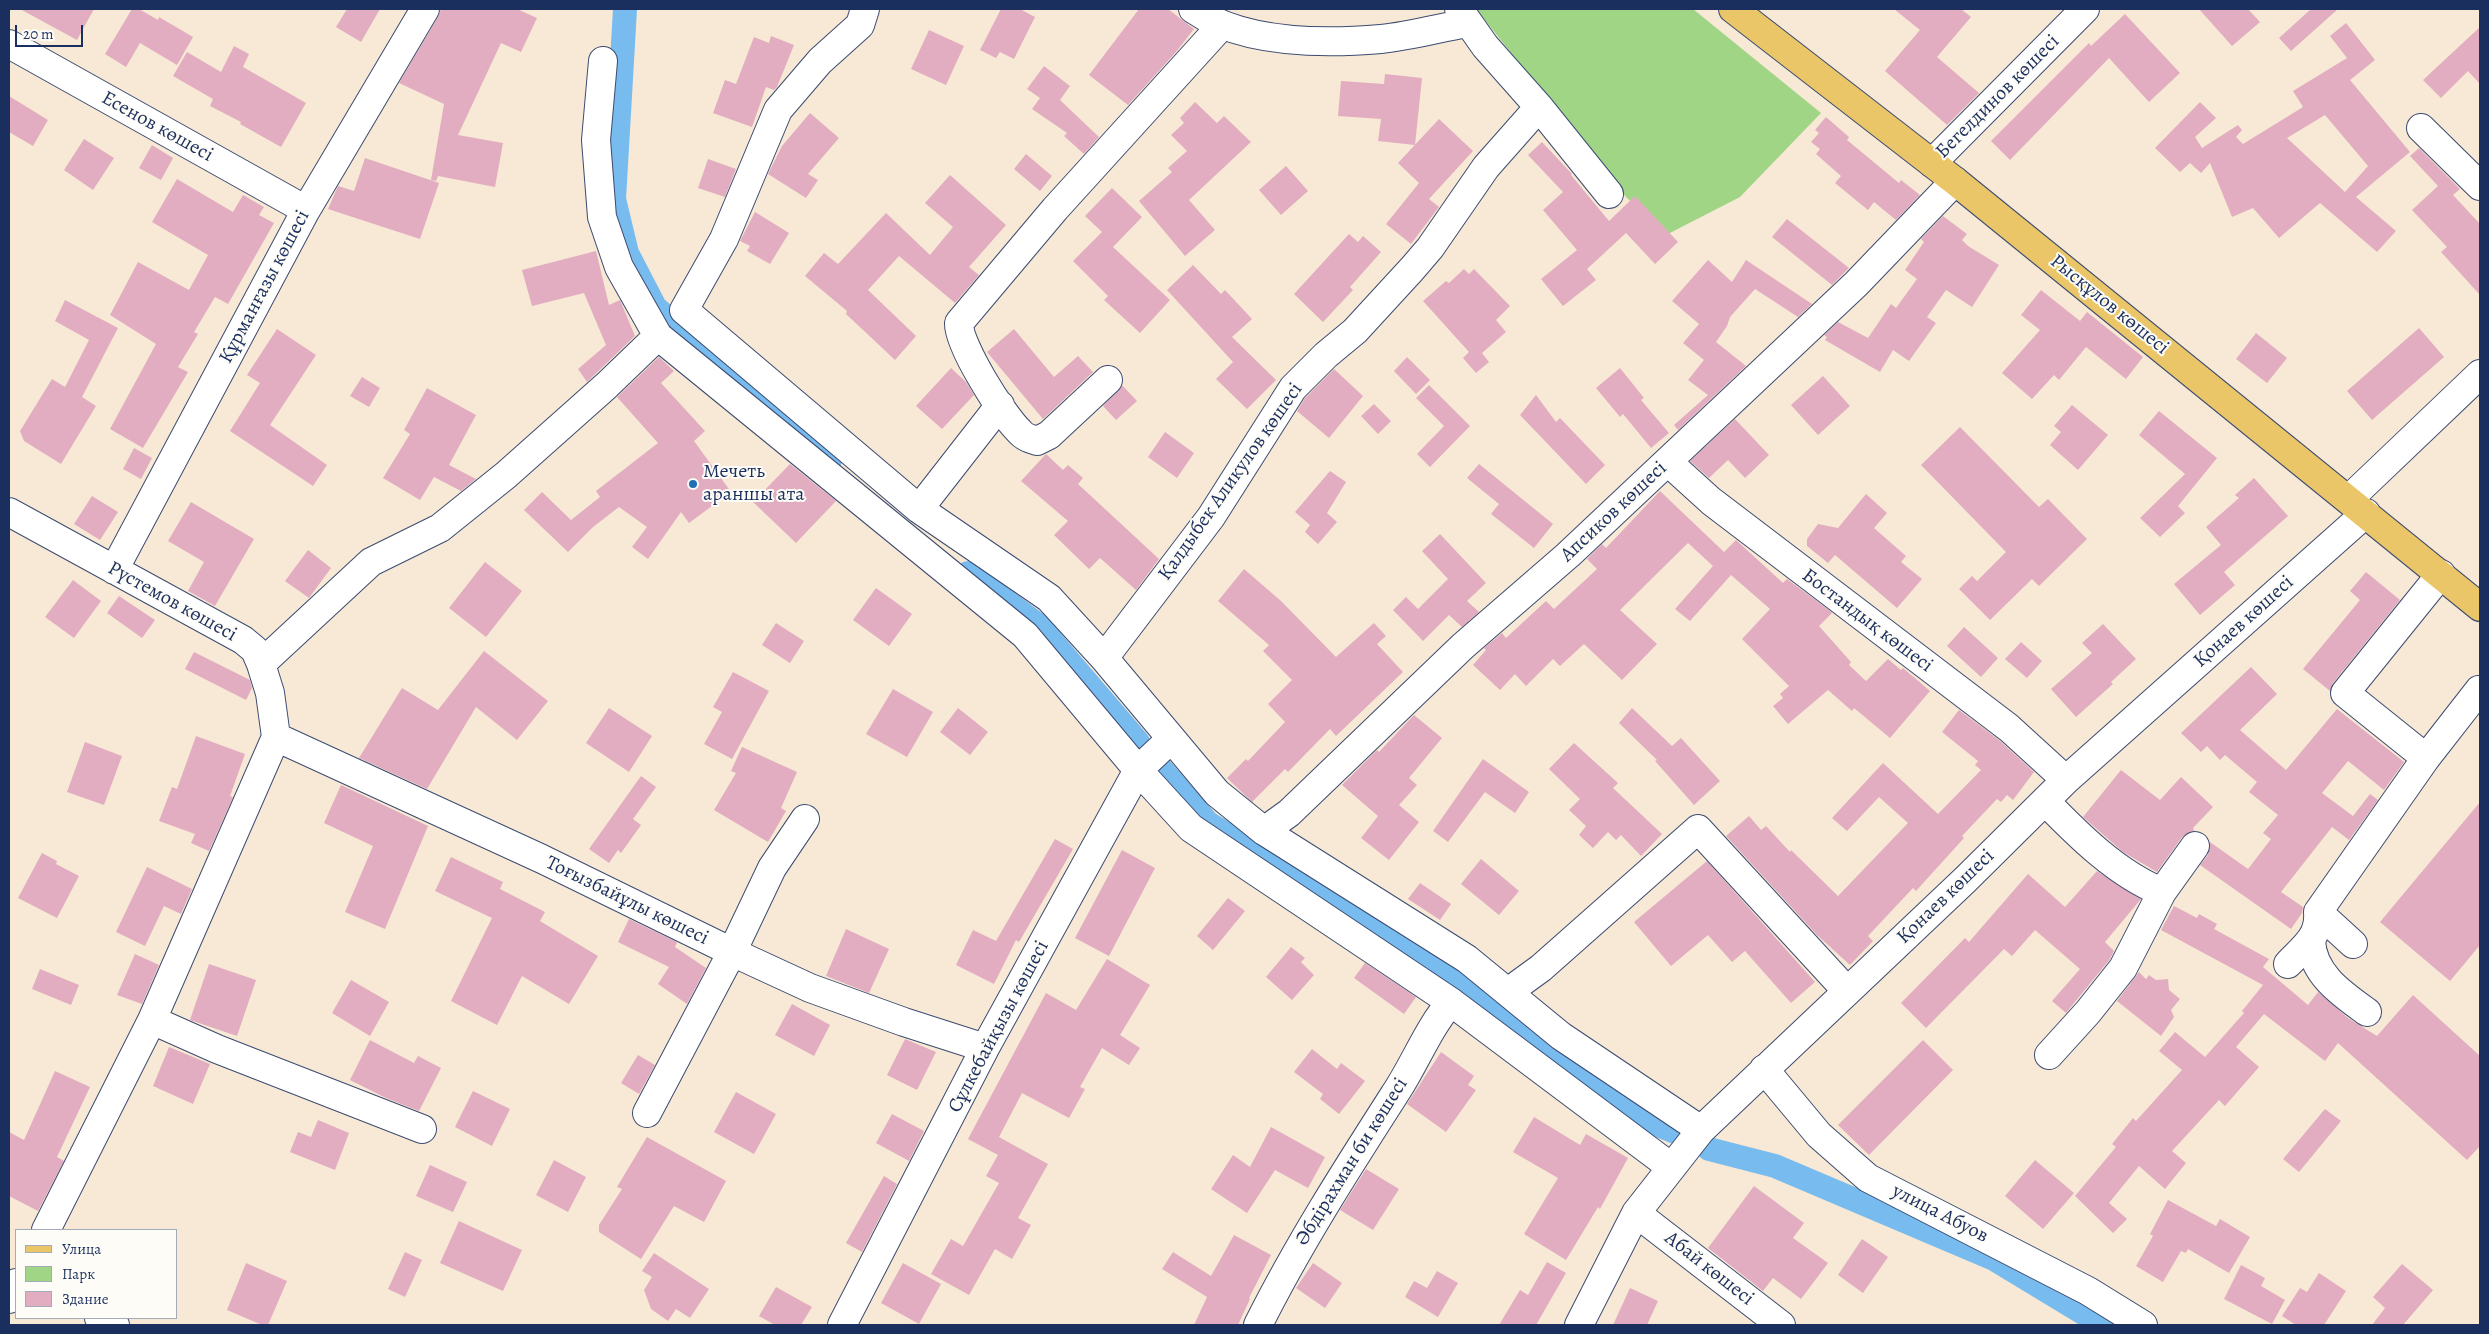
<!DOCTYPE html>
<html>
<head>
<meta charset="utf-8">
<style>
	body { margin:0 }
	#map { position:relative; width:2489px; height:1334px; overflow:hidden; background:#f7e9d5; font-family:Alegreya,serif }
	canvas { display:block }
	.frame { position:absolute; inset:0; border:10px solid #1b2f5e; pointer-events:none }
	.legend { position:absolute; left:15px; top:1229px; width:162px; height:90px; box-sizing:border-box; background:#fdfcf7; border:1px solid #a3aaba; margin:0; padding:6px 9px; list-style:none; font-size:15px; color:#1b2f5e }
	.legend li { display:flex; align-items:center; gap:10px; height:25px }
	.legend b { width:25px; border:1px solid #a3aaba }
	.scale { position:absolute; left:15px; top:25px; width:68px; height:22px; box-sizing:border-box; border:2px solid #1b2f5e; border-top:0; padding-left:6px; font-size:15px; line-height:18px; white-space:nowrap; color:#1b2f5e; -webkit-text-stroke:4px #fdfcf7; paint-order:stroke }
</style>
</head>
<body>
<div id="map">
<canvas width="2489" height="1334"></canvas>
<div class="frame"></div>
<ul class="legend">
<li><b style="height:6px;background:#eac669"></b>Улица</li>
<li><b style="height:14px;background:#a0d586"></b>Парк</li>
<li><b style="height:14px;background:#e2adc0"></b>Здание</li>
</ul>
<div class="scale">20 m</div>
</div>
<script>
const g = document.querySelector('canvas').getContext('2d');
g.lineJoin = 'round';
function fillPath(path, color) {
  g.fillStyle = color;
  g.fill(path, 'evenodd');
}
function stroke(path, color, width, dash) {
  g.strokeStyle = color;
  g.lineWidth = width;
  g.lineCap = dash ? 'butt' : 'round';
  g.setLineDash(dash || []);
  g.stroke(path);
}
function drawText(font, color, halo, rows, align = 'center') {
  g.font = font + ' Alegreya,serif';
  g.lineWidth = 4;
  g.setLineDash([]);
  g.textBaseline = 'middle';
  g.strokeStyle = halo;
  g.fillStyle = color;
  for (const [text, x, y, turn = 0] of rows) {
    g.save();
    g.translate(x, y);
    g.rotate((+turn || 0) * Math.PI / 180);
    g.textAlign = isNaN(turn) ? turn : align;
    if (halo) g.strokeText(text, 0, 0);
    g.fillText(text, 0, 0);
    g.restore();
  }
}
fillPath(new Path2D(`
	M1476 9H1693L1821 113 1740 197 1666 235 1626 197Z`), '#a0d586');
stroke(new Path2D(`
	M625 9 614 199 627 253 655 307 830 460
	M968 573 1038 625 1138 742
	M1162 770 1208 823 1441 967 1548 1054 1658 1125 1675 1132
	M1709 1149 1775 1166 1994 1259 2103 1325`), '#78bbee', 24);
fillPath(new Path2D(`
	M20 9H94L77 40Z
	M132 9H139L158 20 159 17 193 37 177 65 140 43 126 67 105 54Z
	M347 9H380L361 42 336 27Z
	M441 9H517L537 18 521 52 501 43 458 135 503 143 495 187 438 176 436 181 431 180 444 104 399 83 438 17Z
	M1001 9H1020L1035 17 1014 59 1000 52 996 58 980 50Z
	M1139 9H1168L1194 29 1176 52 1128 105 1089 75Z
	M1894 9H1961L1971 17 1937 57 1979 93 1947 125 1885 71 1920 30Z
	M2199 9H2248L2260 22 2232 46Z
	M2311 9H2338L2291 51 2279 38Z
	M2125 14 2180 73 2149 102 2109 58 2010 160 1991 141 2089 43 2091 46Z
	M2346 23 2375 60 2350 80 2410 152 2356 197 2396 231 2377 252 2320 203 2279 238 2253 208 2232 217 2210 163 2201 173 2190 163 2180 172 2155 148 2200 102 2216 118 2195 137 2202 148 2238 125 2242 130 2236 137 2243 144 2303 107 2293 91 2347 58 2330 36ZM2325 115 2368 166 2345 192 2287 138Z
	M2480 27V84L2468 71 2441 98 2423 80Z
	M929 30 964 46 946 85 911 69Z
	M771 36 794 45 777 87 774 90 766 87 752 127 713 113 725 80 736 84 754 37 769 43Z
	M234 46 249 54 243 67 306 103 281 147 240 124 241 122 210 106 213 99 173 76 187 52 221 72Z
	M1044 66 1070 86 1060 100 1099 137 1084 154 1064 136 1067 133 1032 109 1040 98 1027 89Z
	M1385 74 1422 78 1415 145 1378 141 1381 119 1338 116 1341 81 1384 84Z
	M9 96 48 120 33 146 9 132Z
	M1195 102 1217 123 1224 116 1251 142 1189 200 1215 230 1185 256 1139 201 1172 172 1168 168 1187 151 1171 135 1184 123 1180 118Z
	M810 113 839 138 808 174 818 180 806 198 768 174 782 146Z
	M1826 117 1849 137 1847 140 1899 183 1901 180 1920 195 1896 220 1874 202 1868 210 1835 183 1841 176 1816 154 1820 149 1811 142 1819 133 1815 130Z
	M1439 119 1473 151 1429 199 1439 207 1411 244 1386 224 1419 183 1398 163Z
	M84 139 114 158 93 190 64 170Z
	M1542 142 1572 174 1571 175 1609 221 1635 196 1678 242 1655 264 1626 233 1587 269 1596 280 1563 306 1541 279 1577 250 1543 210 1563 192 1528 155Z
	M152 145 173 158 161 180 139 168Z
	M2419 148 2460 189 2453 195 2480 224V295L2441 252 2447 247 2412 210 2438 186 2410 156Z
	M1026 154 1052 176 1040 191 1014 169Z
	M365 158 439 183 420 239 328 209 338 186 354 191Z
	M708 159 736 169 725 197 698 188Z
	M1286 166 1308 191 1281 215 1259 190Z
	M950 175 1006 225 969 267 979 275 955 303 899 256 868 290 916 336 895 360 846 314 847 311 805 276 824 253 838 264 886 213 930 255 953 227 925 203Z
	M177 179 233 212 243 195 264 207 259 215 274 223 228 304 215 297 194 332 198 334 178 367 188 372 143 448 110 429 156 344 110 315 138 262 189 290 208 255 152 222Z
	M1112 188 1142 217 1113 247 1170 300 1140 333 1104 300 1108 296 1073 261 1102 232 1085 216Z
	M755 212 789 233 770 264 747 251 750 246 740 241Z
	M1943 216 1967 234 1962 240 1968 246 1999 265 1972 307 1946 290 1927 317 1936 323 1909 361 1893 350 1880 372 1825 340 1827 337 1824 335 1838 322 1868 338 1891 304 1896 308 1917 279 1905 270 1924 242 1921 239Z
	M1787 219 1849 268 1832 285 1772 237Z
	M1349 234 1358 242 1363 236 1381 252 1350 287 1353 290 1323 322 1294 294Z
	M596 251 609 305 620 300 635 336 587 382 578 369 606 345 584 293 532 306 522 270Z
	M1708 260 1732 282 1746 260 1812 304 1798 317 1755 289 1730 317 1727 326 1716 342 1746 366 1678 430 1674 425 1708 395 1688 380 1704 360 1683 343 1699 324 1672 301Z
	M1193 265 1221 294 1225 290 1252 319 1232 337 1276 380 1247 409 1216 379 1233 362 1167 290Z
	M1464 269 1469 274 1474 269 1510 306 1496 320 1506 332 1482 353 1489 362 1476 373 1463 358 1469 352 1423 301 1446 281 1449 283Z
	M2041 290 2080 321 2087 312 2143 357 2126 379 2086 347 2059 380 2054 375 2032 399 2002 373 2040 330 2021 315Z
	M65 300 118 328 82 397 96 406 61 464 24 441 20 431 52 379 65 387 89 340 55 321Z
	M2419 328 2444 357 2372 420 2347 391Z
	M277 329 316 355 270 425 327 465 313 486 230 431 260 383 247 375Z
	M1014 329 1054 377 1078 356 1093 372 1043 419 987 352Z
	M2256 333 2287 358 2267 383 2236 359Z
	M659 357 674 371 661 383 705 431 694 441 731 492 689 523 681 512 648 559 632 547 647 527 619 507 593 527 568 552 524 510 542 492 571 520 600 497 596 491 658 443 617 397Z
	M1407 357 1430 380 1416 394 1394 371Z
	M951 368 966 382 974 395 942 429 916 406Z
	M1620 368 1644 398 1641 400 1669 433 1651 448 1623 414 1620 417 1596 388Z
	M1334 369 1363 396 1329 438 1297 411 1305 398Z
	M1823 376 1850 406 1818 435 1791 405Z
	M362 377 380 388 369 407 350 396Z
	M1122 385 1137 401 1116 420 1103 406Z
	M1429 385 1470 426 1430 467 1417 454 1444 426 1416 398Z
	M427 388 476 415 449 465 476 479 461 491 434 477 420 500 383 478 410 434 404 430Z
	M1536 395 1556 422 1560 418 1605 465 1586 484 1520 415Z
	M1374 404 1391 421 1378 434 1361 416Z
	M2072 405 2108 435 2078 470 2050 445 2061 432 2054 426Z
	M2159 411 2217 458 2178 506 2185 513 2160 537 2140 518 2185 474 2139 435Z
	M1735 419 1769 455 1745 478 1728 460 1709 478 1690 461Z
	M1960 427 2039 507 2048 499 2087 539 2039 586 2032 579 1990 620 1959 589 1972 576 1977 581 2006 552 1921 465Z
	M1165 432 1194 453 1177 478 1148 457Z
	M134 448 152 458 141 479 123 469Z
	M1046 454 1063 470 1068 465 1083 478 1078 484 1159 559 1136 590 1100 558 1089 569 1054 535 1068 521 1021 481Z
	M790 464 836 501 796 543 753 502Z
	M1479 464 1553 524 1534 548 1491 514 1499 504 1467 478Z
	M1330 471 1346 482 1327 513 1337 522 1318 544 1305 532 1310 525 1295 512Z
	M2254 478 2288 516 2224 572 2235 585 2200 615 2174 584 2221 545 2206 527 2239 498 2235 495Z
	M1660 491 1724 552 1736 540 1783 583 1787 579 1830 611 1832 613 1819 626 1851 662 1849 665 1866 681 1888 659 1901 670 1903 668 1930 691 1890 738 1854 708 1852 711 1828 690 1788 724 1773 706 1783 698 1780 694 1789 686 1742 639 1770 609 1731 575 1690 621 1675 609 1713 566 1688 543 1620 610 1657 644 1622 680 1584 644 1560 666 1553 659 1526 686 1515 674 1500 690 1473 665 1486 650 1484 648 1502 633 1506 638 1546 601 1554 609 1597 569 1587 559 1602 544 1606 548Z
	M1866 494 1887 513 1874 528 1906 556 1901 562 1922 579 1897 608 1835 555 1828 563 1807 546V539L1818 524 1838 528Z
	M92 496 118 512 100 540 74 524Z
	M191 502 254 539 215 606 188 591 204 562 168 541Z
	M1440 534 1486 583 1467 601 1479 612 1462 627 1449 615 1423 641 1393 610 1406 597 1418 609 1448 579 1422 551Z
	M308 550 331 568 309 598 285 581Z
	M485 562 522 591 486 637 449 608Z
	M1244 569 1281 601 1336 657 1374 623 1386 636 1377 644 1403 672 1336 736 1330 729 1288 772 1285 769 1252 802 1227 778 1246 759 1248 761 1285 722 1268 704 1292 680 1263 651 1269 645 1218 601Z
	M2366 572 2400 600 2333 683 2330 691 2303 669 2360 600 2350 591Z
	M73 580 101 601 74 638 45 617Z
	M876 588 912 614 889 646 853 620Z
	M119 596 155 620 142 638 107 613Z
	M776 623 804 641 790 663 762 645Z
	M2103 624 2136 659 2111 682 2113 684 2076 717 2051 689 2092 653 2082 643Z
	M1964 627 1998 658 1981 677 1947 646Z
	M2021 642 2042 661 2027 678 2005 659Z
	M484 651 548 701 517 740 476 707 427 789 359 758 402 688 438 710Z
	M194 652 250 680 252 688 246 700 185 669Z
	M2251 667 2277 694 2240 730 2286 770 2337 709 2404 762 2384 790 2348 761 2322 793 2353 816 2370 794 2378 800 2349 840 2332 827 2281 892 2303 907 2302 913 2291 929 2200 865 2208 855 2210 842 2248 869 2271 839 2263 833 2278 815 2249 792 2257 782 2225 755 2220 760 2207 746 2201 752 2181 733Z
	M733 672 769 691 732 759 704 744 722 712 713 707Z
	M893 689 933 712 907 757 866 734Z
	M609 708 652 736 629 772 586 743Z
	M958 708 988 732 970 755 940 732Z
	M1632 708 1672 746 1681 738 1720 781 1694 805 1655 761 1657 760 1619 723Z
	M1959 710 1999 740 2034 772 2013 800 2007 795 2001 802 1997 799 1962 836 1964 838 1916 891 1913 888 1868 936 1873 941 1850 965 1817 935 1726 836 1749 816 1761 830 1766 826 1790 852 1791 850 1838 896 1908 823 1879 797 1847 831 1832 818 1883 763 1938 814 1981 770 1975 765 1978 761 1942 732Z
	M1414 715 1442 738 1409 778 1417 785 1399 805 1419 822 1389 860 1361 838 1378 816 1342 785 1377 750 1379 752Z
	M196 736 245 754 230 796 233 797 209 851 191 843 195 834 159 821 172 787 177 789Z
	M85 742 122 756 104 805 67 792Z
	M1574 743 1618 783 1613 788 1662 834 1641 856 1621 835 1616 840 1608 832 1593 848 1579 835 1586 826 1569 810 1580 799 1549 769Z
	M742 747 797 772 781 808 786 811 768 842 714 810 736 773 731 771Z
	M1483 759 1529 792 1515 813 1485 792 1448 842 1433 831Z
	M2121 770 2160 800 2181 777 2213 807 2193 828 2194 831 2182 837 2157 872 2123 852 2083 817Z
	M641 776 656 787 633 819 641 825 621 853 618 850 609 863 589 849Z
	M341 785 428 826 385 929 345 912 373 846 324 823Z
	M2480 802V945L2450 981 2380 922Z
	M1055 839 1073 849 1019 942 1016 940 994 984 956 965 973 930 996 941Z
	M1122 850 1155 868 1109 956 1075 938Z
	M42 853 57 861 56 864 79 876 57 918 18 898Z
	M451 857 503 882 500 889 545 912 540 921 598 956 569 1004 522 976 497 1025 451 1001 492 918 435 891Z
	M1481 859 1519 891 1499 915 1461 884Z
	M1707 861 1815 982 1791 1003 1745 951 1732 962 1708 935 1671 966 1634 922Z
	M147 867 192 889 181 914 164 906 145 946 116 932Z
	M2097 871 2141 899 2105 942 2114 951 2110 959 2066 1013 2052 1001 2080 969 2035 930 2012 956 2004 949 1926 1028 1901 1003 1965 938 1969 942 2028 874 2065 907Z
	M1420 883 1451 904 1440 920 1408 899Z
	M1228 898 1245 911 1213 950 1197 936Z
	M2174 906 2197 918 2199 914 2217 924 2214 929 2269 959 2263 967 2308 1005 2318 992 2348 1018 2377 1036 2413 995 2480 1056V1146L2467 1160 2338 1043 2325 1061 2264 1014 2236 1047 2259 1067 2225 1106 2219 1100 2172 1151 2186 1163 2165 1189 2139 1166 2109 1203 2127 1219 2113 1233 2075 1196 2116 1147 2112 1144 2133 1118 2136 1121 2182 1070 2159 1051 2175 1032 2205 1057 2244 1013 2242 1011 2263 985 2161 930Z
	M629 919 677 942 675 947 706 968 687 1004 658 984 669 967 618 942Z
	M846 929 889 949 869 993 826 976Z
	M1291 947 1305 958 1301 962 1314 975 1292 1000 1266 977Z
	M135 954 159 965 142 1004 117 995Z
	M1107 959 1150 985 1120 1035 1140 1048 1129 1065 1102 1048 1080 1087 1085 1089 1069 1118 1022 1093 999 1137 1048 1164 1018 1218 1031 1225 1012 1259 995 1249 969 1295 931 1274 951 1239 963 1246 999 1183 986 1176 998 1155 968 1139 1046 993 1076 1010Z
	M1365 963 1416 997 1404 1014 1354 978Z
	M209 964 256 980 237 1036 190 1020Z
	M40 969 79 985 71 1005 32 989Z
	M2139 972 2146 979 2149 975 2156 980 2168 979 2169 990 2180 999 2171 1010 2174 1017 2161 1036 2117 1001Z
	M351 980 389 1002 370 1036 332 1013Z
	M792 1004 830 1025 814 1056 775 1035Z
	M905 1039 936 1052 917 1090 887 1075Z
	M370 1040 414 1063 418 1056 441 1068 419 1111 386 1098 350 1080Z
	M1923 1040 1953 1070 1869 1155 1838 1125Z
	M169 1047 210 1064 193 1104 153 1086Z
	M1312 1049 1337 1069 1341 1063 1365 1081 1339 1114 1320 1099 1323 1094 1294 1072Z
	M1441 1052 1474 1076 1468 1085 1476 1090 1446 1132 1407 1104Z
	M638 1055 655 1065 639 1094 621 1083Z
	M55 1071 90 1087 57 1157 64 1161 38 1211 9 1196V1132L24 1140Z
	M473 1091 510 1109 492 1146 455 1127Z
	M736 1092 776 1114 754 1154 714 1132Z
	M2325 1109 2341 1121 2299 1172 2283 1159Z
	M892 1114 924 1131 909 1161 876 1143Z
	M1534 1117 1580 1145 1586 1134 1628 1158 1600 1209 1598 1207 1566 1260 1524 1234 1558 1178 1513 1152Z
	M318 1120 349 1133 335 1170 290 1152 298 1132 311 1137Z
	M1271 1127 1325 1157 1308 1188 1275 1170 1247 1213 1211 1189 1233 1155 1250 1167Z
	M647 1137 726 1181 704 1222 674 1206 641 1259 599 1232V1225L622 1189 617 1187Z
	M554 1160 586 1177 568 1212 536 1195Z
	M2035 1160 2074 1193 2043 1229 2005 1196Z
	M430 1165 467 1182 453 1212 416 1196Z
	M1366 1169 1399 1189 1373 1230 1340 1210Z
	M884 1176 897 1184 862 1252 846 1243Z
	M1754 1186 1804 1223 1793 1238 1828 1263 1801 1299 1773 1278 1763 1291 1708 1248Z
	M2168 1200 2216 1226 2220 1219 2250 1237 2229 1273 2188 1249 2186 1253 2181 1251 2163 1282 2136 1266 2153 1236 2150 1234Z
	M459 1221 522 1250 503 1291 440 1263Z
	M1234 1235 1271 1255 1249 1298 1250 1299 1238 1325H1194L1207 1297 1162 1269 1173 1252 1211 1276Z
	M1862 1239 1888 1257 1863 1293 1838 1275Z
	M405 1252 422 1260 405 1297 388 1289Z
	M654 1253 709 1289 690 1318 676 1309 668 1321 651 1309 644 1290 652 1277 642 1271Z
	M1547 1262 1566 1273 1536 1325H1499L1520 1290 1528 1295Z
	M246 1263 287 1281 268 1325H262L227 1310Z
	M903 1263 941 1284 919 1324 881 1303Z
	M1313 1263 1342 1283 1325 1308 1296 1288Z
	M2402 1264 2433 1290 2403 1325H2372L2385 1308 2373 1297Z
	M2241 1265 2265 1278 2261 1286 2285 1300 2272 1324 2224 1299Z
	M1437 1271 1458 1283 1438 1317 1405 1297 1414 1281 1427 1288Z
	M2319 1273 2346 1291 2324 1325H2296L2282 1316 2300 1288 2307 1292Z
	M776 1287 812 1307 801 1325H775L759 1316Z
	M1630 1288 1658 1301 1647 1325H1613Z`), '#e2adc0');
const minor = new Path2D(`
	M865 9 860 25 820 61 778 110 724 239 684 310 919 509 1049 598 1104 658 1217 793 1264 831 1467 959 1561 1036 1701 1130
	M1193 9C1243 44 1322 44 1381 39 1410 36 1439 28 1467 23
	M1459 9 1485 46 1539 107 1609 194
	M9 44 306 210
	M603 61 596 140 602 217 619 267 658 336 1025 635 1138 770 1191 828 1451 1002 1671 1167
	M2421 128 2480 186
	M1932 163 2085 9
	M1108 380 1049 435 1037 441C1031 439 1024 437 1020 432 1003 416 958 345 959 323L1055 209 1222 25
	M1668 462 1711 501 2009 728 2066 780
	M2349 499 2480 374
	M919 509 1000 405
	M9 512 243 640 255 650 261 664 270 693 276 737 152 1020 46 1230
	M114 570 306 210 425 9
	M1104 658 1211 517 1293 388 1326 355 1355 331 1412 269 1430 248 1486 167 1539 107
	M261 664 371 562 440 528 506 475 606 386 658 336
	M276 737 542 859 732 952 810 988 904 1022 985 1048
	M2426 758 2345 693 2441 574
	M2045 801C2078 835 2117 874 2162 892
	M1264 831 1289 813 1463 646 1568 555 1856 284 1955 181
	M2318 912 2353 944
	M2311 940C2312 974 2342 994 2367 1012
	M2288 964C2304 947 2320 937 2318 912L2426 758 2479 690
	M1508 992 1541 968 1698 829 1847 991
	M152 1020 217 1049 422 1129
	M2049 1055 2088 1012 2123 968 2162 892 2195 846
	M1764 1069 1819 1135 1868 1178 2088 1291 2143 1325
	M647 1113 732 952 772 868 805 819
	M1636 1213 1781 1325
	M9 1299 16 1283
	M99 1318 115 1325
	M842 1325 985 1048 1138 770 1171 739
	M1258 1325C1299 1243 1348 1167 1398 1089 1416 1061 1429 1027 1451 1002
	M1579 1325 1636 1213 1701 1130 1965 880 2066 780 2366 513`);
const major = new Path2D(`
	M1733 9 1955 181 2480 607`);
stroke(minor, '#3c4b70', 30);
stroke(major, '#3c4b70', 30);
stroke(minor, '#fff', 28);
stroke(major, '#eac669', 28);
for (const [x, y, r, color] of [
	[693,484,5,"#1f6fb2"]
]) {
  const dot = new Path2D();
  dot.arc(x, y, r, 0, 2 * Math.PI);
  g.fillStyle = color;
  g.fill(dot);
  stroke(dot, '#fdfcf7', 2);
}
drawText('20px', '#1b2f5e', '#fdfcf7', [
	["Бегелдинов көшесі",1998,97,-45],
	["Есенов көшесі",157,127,29],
	["Құрманғазы көшесі",265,287,-62],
	["Рысқұлов көшесі",2109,305,39],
	["Қалдыбек Аликулов көшесі",1231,482,-55],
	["Апсиков көшесі",1614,512,-43],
	["Рүстемов көшесі",172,602,29],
	["Бостандық көшесі",1867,621,37],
	["Қонаев көшесі",2244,622,-42],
	["Қонаев көшесі",1946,897,-44],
	["Тоғызбайұлы көшесі",627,901,26],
	["Сұлкебайқызы көшесі",999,1027,-62],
	["Әбдірахман би көшесі",1352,1162,-58],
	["улица Абуов",1940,1214,27],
	["Абай көшесі",1709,1269,38]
]);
drawText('20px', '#1b2f5e', '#fdfcf7', [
	["Мечеть",703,472],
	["араншы ата",703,495]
], 'left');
</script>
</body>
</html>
